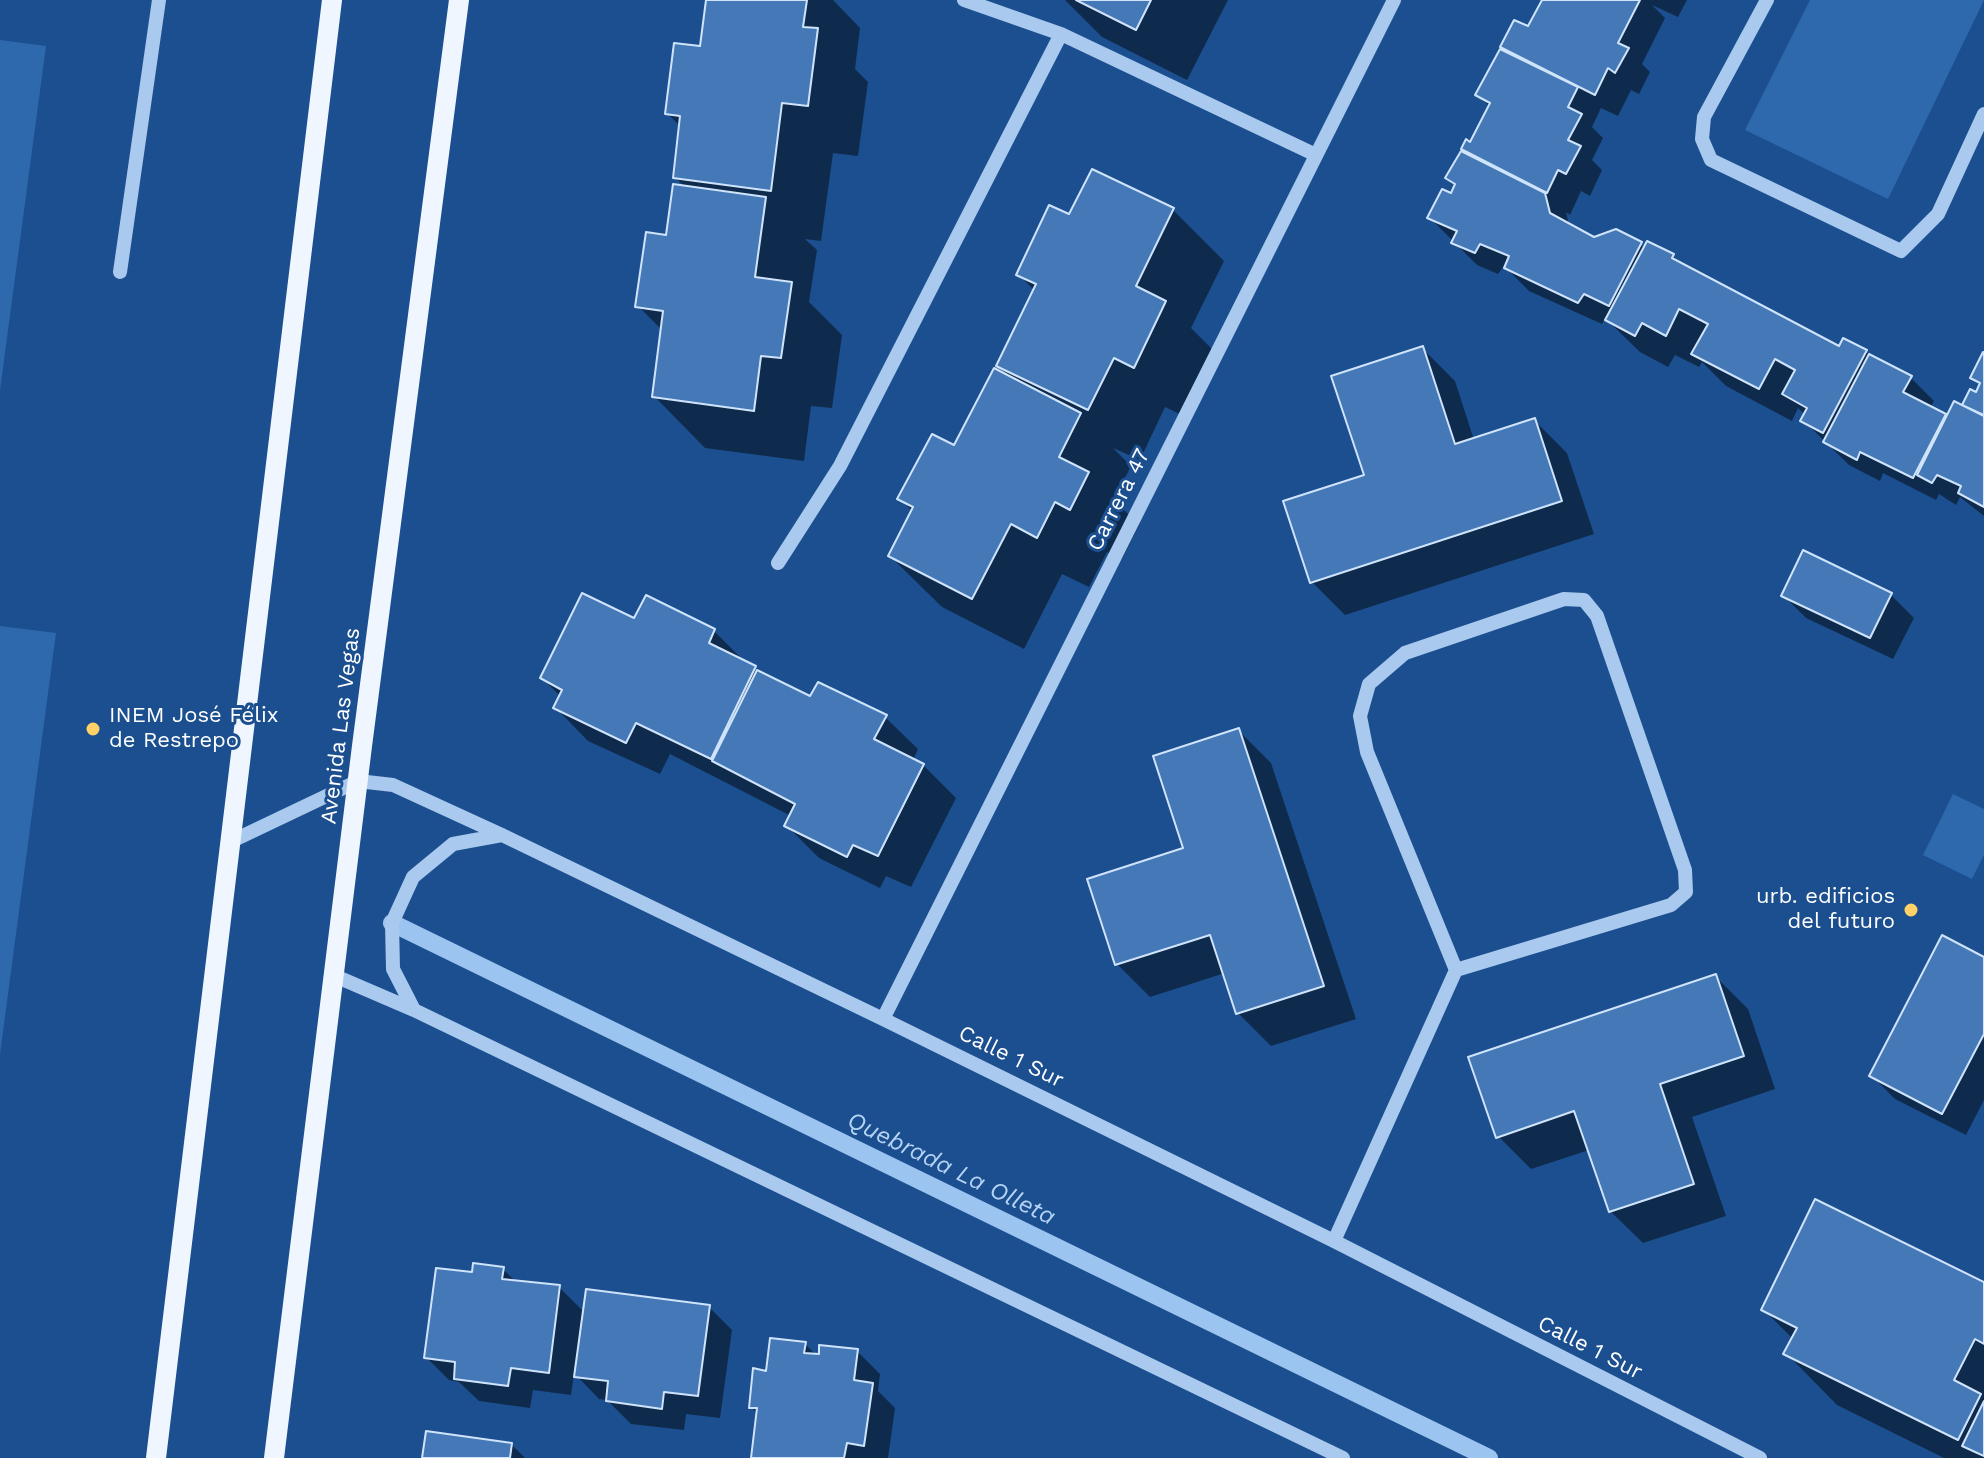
<!DOCTYPE html>
<html>
<head>
<meta charset="utf-8">
<style>
	body { margin:0 }
	canvas { display:block; background:#1b4f8f }
</style>
</head>
<body>
<canvas width="1984" height="1458"></canvas>
<script>
const g = document.querySelector('canvas').getContext('2d');
g.lineJoin = 'round';
function fillPath(path, color) {
  g.fillStyle = color;
  g.fill(path, 'evenodd');
}
function stroke(path, color, width, dash) {
  g.strokeStyle = color;
  g.lineWidth = width;
  g.lineCap = dash ? 'butt' : 'round';
  g.setLineDash(dash || []);
  g.stroke(path);
}
function drawText(font, color, halo, rows, align = 'center') {
  g.font = font + ' "Work Sans",sans-serif';
  g.lineWidth = 6;
  g.setLineDash([]);
  g.textBaseline = 'middle';
  g.strokeStyle = halo;
  g.fillStyle = color;
  for (const [text, x, y, turn = 0] of rows) {
    g.save();
    g.translate(x, y);
    g.rotate((+turn || 0) * Math.PI / 180);
    g.textAlign = isNaN(turn) ? turn : align;
    if (halo) g.strokeText(text, 0, 0);
    g.fillText(text, 0, 0);
    g.restore();
  }
}
fillPath(new Path2D(`
	M1810 0H1984L1888 199 1745 130Z
	M0 40 46 46 0 390Z
	M0 626 56 633 0 1054Z
	M1953 794 1984 809V855L1972 879 1923 855Z`), '#2e69ad');
fillPath(new Path2D(`
	M708 0H833L860 28 855 69 868 82 858 156 833 153 821 241 805 239 817 250 809 302 842 335 832 408 811 406 804 461 705 448 654 396 663 331 638 306 686 188 675 177 681 127 667 113 702 48Z
	M1065 0H1228L1187 80 1102 37Z
	M1544 0H1687L1678 17 1652 5 1665 18 1642 64 1650 72 1639 94 1631 90 1618 116 1601 108 1592 127 1603 138 1592 160 1602 170 1590 196 1581 191 1570 215 1566 212 1569 226 1594 239 1616 231 1645 248 1673 256 1684 267 1840 348 1866 352 1872 358 1911 378 1934 401 1930 408 1948 418 1963 408 1971 391 1977 395 1981 386 1973 378 1984 355V516L1960 497 1956 505 1939 494 1936 500 1883 473 1880 481 1849 465 1803 420 1805 415 1798 408 1792 421 1726 386 1702 362 1699 367 1675 355 1668 367 1640 352 1605 318 1602 324 1529 291 1506 268 1509 259 1498 274 1477 265 1430 218 1452 196 1456 187 1448 178 1473 158 1463 149 1471 145 1490 107 1478 94 1513 57 1503 47 1529 29Z
	M1173 210 1224 261 1191 328 1216 353 1186 417 1165 407 1140 460 1113 448 1131 466 1114 500 1139 525 1122 559 1107 552 1089 587 1062 574 1024 649 942 607 890 556 913 512 900 498 955 448 1011 378 998 365 1035 291 1018 274 1070 216Z
	M1422 348 1455 381 1474 440 1534 420 1567 453 1594 534 1345 615 1312 582 1366 476Z
	M1804 553 1891 595 1914 618 1893 659 1806 618 1783 595Z
	M635 621 714 631 746 663 762 675 811 698 885 717 918 749 913 760 923 765 956 798 911 887 886 876 880 888 819 858 786 825 791 816 670 754 660 774 588 741 556 708 561 697 542 678Z
	M1239 731 1271 763 1356 1019 1271 1046 1238 1013 1225 973 1150 997 1117 964 1186 849Z
	M1984 959V1100L1966 1135 1895 1099 1872 1076Z
	M1715 976 1748 1009 1775 1089 1692 1117 1726 1216 1643 1243 1610 1211 1589 1150 1531 1169 1498 1136Z
	M503 1269 517 1283 559 1287 585 1313 709 1307 732 1330 720 1418 686 1414 684 1430 631 1424 607 1400 599 1399 574 1373 571 1395 533 1390 530 1408 479 1401 459 1382 449 1380 426 1357 473 1274Z
	M1984 1284V1458H1944L1837 1405 1786 1353 1793 1339 1763 1309Z
	M805 1344 817 1356 857 1351 880 1374 878 1391 895 1408 888 1458H753L758 1414 751 1407 767 1373Z
	M511 1444 525 1458H424Z`), '#0007');
stroke(new Path2D(`
	M392 923 1489 1458`), '#9cc4f0', 18);
const building = new Path2D(`
	M706 0H807L803 27 818 28 808 106 782 103 771 191 673 178 680 116 665 114 674 43 700 46Z
	M1076 0H1151L1136 30Z
	M1542 0H1640L1618 43 1629 48 1615 73 1608 68 1595 95 1500 47 1514 20 1528 26Z
	M1500 49 1578 87 1568 107 1582 114 1568 140 1581 146 1566 174 1558 170 1547 193 1461 149 1466 139 1470 142 1490 103 1475 95Z
	M1461 151 1545 193 1550 213 1594 237 1616 229 1642 242 1609 306 1584 294 1578 303 1504 268 1509 256 1480 244 1475 253 1451 243 1457 231 1427 218 1442 189 1451 193 1455 184 1445 178Z
	M1092 169 1174 208 1136 286 1166 301 1134 368 1114 358 1088 410 996 366 1036 284 1016 275 1049 205 1069 214Z
	M673 184 766 197 755 277 792 282 781 358 761 356 754 411 652 397 663 311 635 307 646 232 666 235Z
	M1647 241 1674 254 1672 258 1839 346 1843 338 1867 350 1823 433 1800 421 1807 408 1782 394 1795 370 1775 359 1759 389 1691 354 1708 324 1679 309 1666 336 1642 323 1635 336 1605 320Z
	M1423 346 1455 444 1535 418 1562 501 1310 583 1283 501 1364 475 1331 376Z
	M1983 352H1984V415L1962 405 1970 389 1976 392 1980 383 1970 378Z
	M1869 354 1912 376 1903 392 1946 414 1913 478 1860 452 1857 460 1823 442Z
	M994 368 1081 413 1059 457 1089 472 1070 510 1055 502 1037 538 1011 524 972 599 888 556 913 507 897 499 932 434 954 445Z
	M1954 401 1984 416V507L1958 493 1961 486 1937 475 1932 483 1917 475Z
	M1803 550 1892 593 1870 638 1781 596Z
	M582 593 634 618 646 595 715 629 709 643 756 666 711 759 636 723 626 743 553 708 562 690 540 678Z
	M757 670 810 696 818 682 887 715 874 739 924 764 878 856 853 845 847 857 784 826 795 804 712 761Z
	M1239 728 1324 986 1236 1014 1210 935 1115 965 1087 879 1183 848 1153 756Z
	M1942 935 1984 957V1034L1942 1114 1869 1076Z
	M1716 974 1744 1056 1660 1084 1694 1184 1609 1212 1574 1111 1496 1138 1468 1057Z
	M1815 1199 1984 1282V1344L1975 1339 1954 1380 1981 1394 1958 1440 1783 1354 1797 1328 1761 1310Z
	M473 1263 504 1267 502 1279 560 1285 549 1373 511 1368 508 1386 454 1379 455 1362 424 1358 436 1268 472 1272Z
	M586 1289 710 1305 698 1396 664 1392 662 1409 606 1401 608 1381 574 1377Z
	M770 1338 806 1342 804 1353 819 1354V1345L858 1349 854 1380 873 1383 864 1446 847 1443 844 1458H751L757 1408H749L753 1368 766 1371Z
	M1984 1401V1456L1962 1446Z
	M426 1431 512 1443 510 1458H422Z`);
fillPath(building, '#4478b7');
stroke(building, '#cfe3fa', 2);
stroke(new Path2D(`
	M964 0 1061 34 1316 155
	M1767 0 1704 117 1702 139 1711 160 1901 251 1938 214 1984 114
	M120 272 159 0
	M778 563 840 466 1061 34
	M232 841 358 781 393 785 502 835 883 1019 1334 1241 1760 1458
	M335 976 414 1010 1343 1458
	M414 1010 393 969 392 923 413 877 453 844 502 835
	M883 1019 1394 0
	M1334 1241 1456 970 1367 752 1360 716 1369 684 1405 653 1564 599 1584 600 1597 616 1685 870 1686 892 1671 905 1456 970`), '#a9c9ee', 14);
stroke(new Path2D(`
	M156 1458 332 0
	M274 1458 362 746 459 0`), '#f0f6ff', 20);
for (const [x, y, r, color] of [
	[93,729,8,"#ffd166"],
	[1911,910,8,"#ffd166"]
]) {
  const dot = new Path2D();
  dot.arc(x, y, r, 0, 2 * Math.PI);
  g.fillStyle = color;
  g.fill(dot);
  stroke(dot, '#1b4f8f', 3);
}
drawText('22px', '#fff', '#1b4f8f', [
	["Carrera 47",1119,500,-63],
	["Avenida Las Vegas",341,726,-83],
	["Calle 1 Sur",1011,1057,26],
	["Calle 1 Sur",1590,1348,27]
]);
drawText('22px', '#fff', '#1b4f8f', [
	["INEM José Félix",109,716],
	["de Restrepo",109,741],
	["urb. edificios",1895,897,"right"],
	["del futuro",1895,922,"right"]
], 'left');
drawText('italic 24px', '#b5d3f5', '#1b4f8f', [
	["Quebrada La Olleta",951,1169,26]
]);
</script>
</body>
</html>
